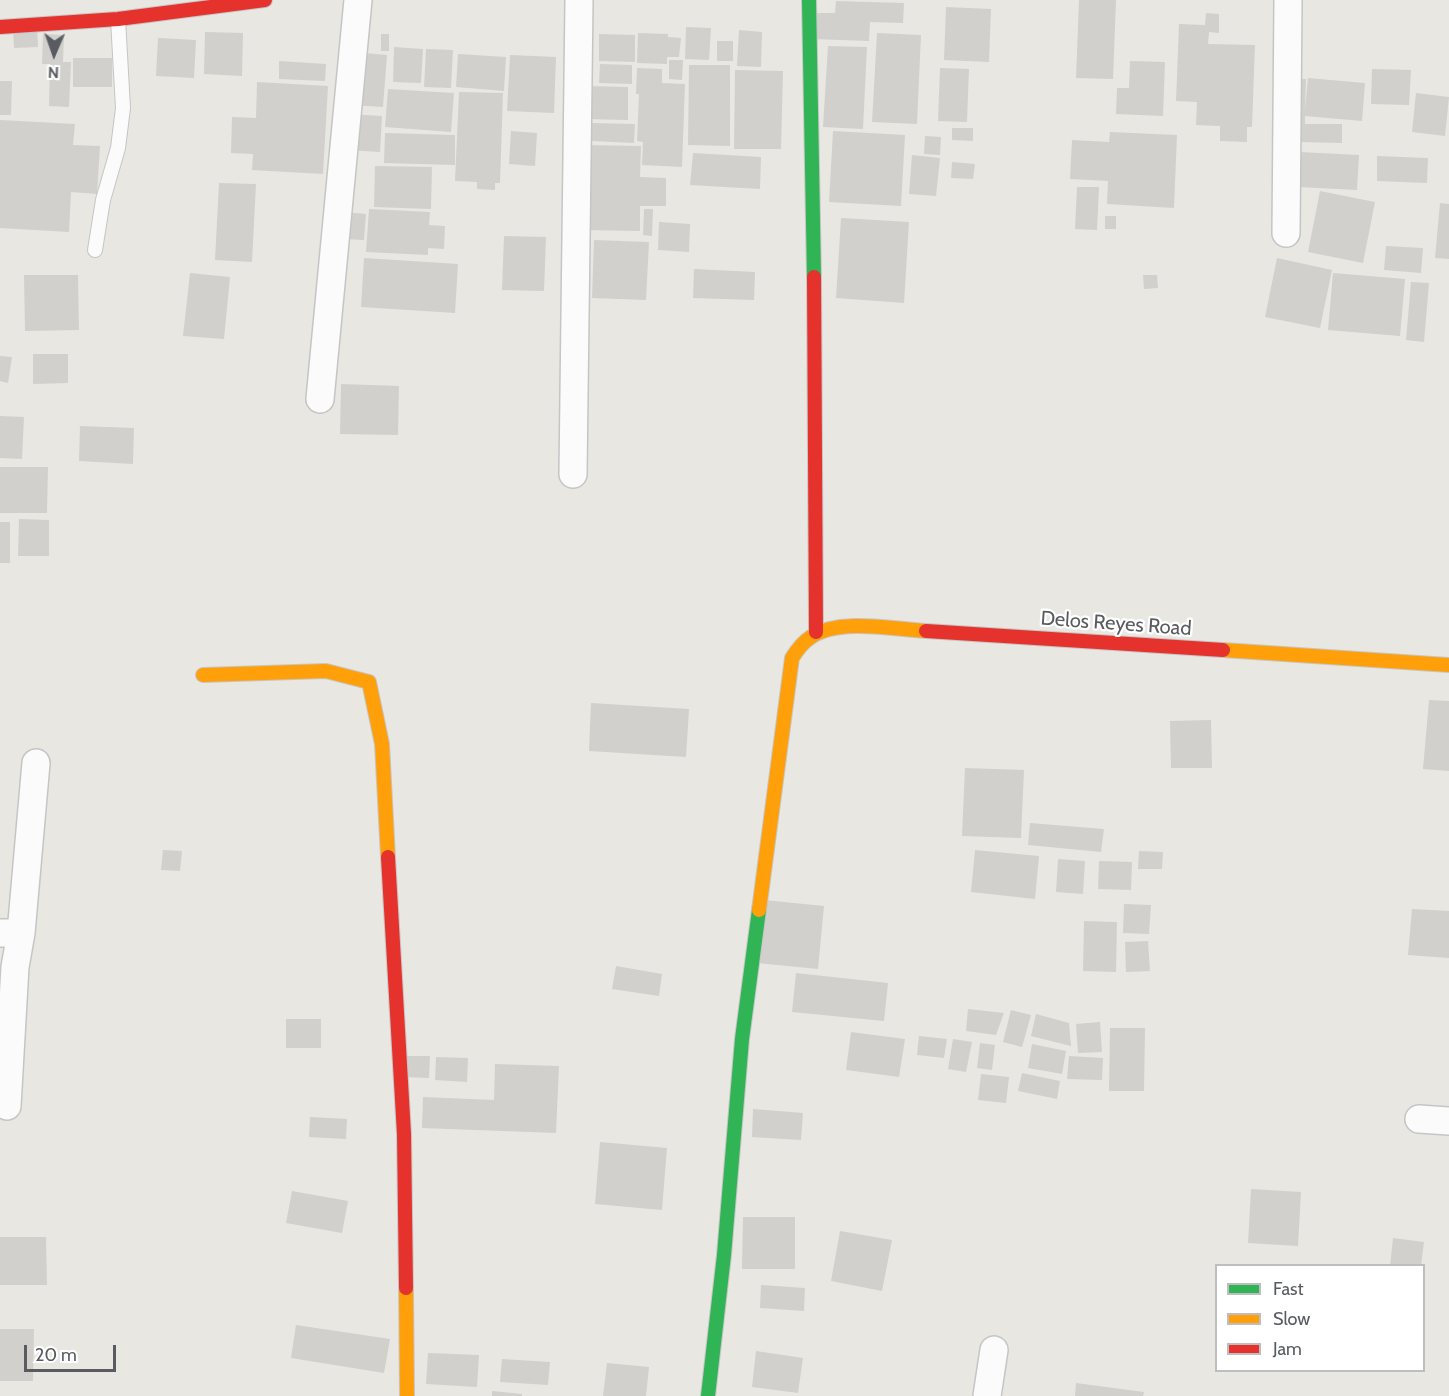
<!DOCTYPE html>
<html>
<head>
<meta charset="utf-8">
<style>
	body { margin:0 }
	#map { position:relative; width:1449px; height:1396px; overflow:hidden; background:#e9e7e2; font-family:Cabin,sans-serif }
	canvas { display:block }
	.legend { position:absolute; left:1215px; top:1264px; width:210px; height:108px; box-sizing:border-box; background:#fff; border:2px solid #bcbec0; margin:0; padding:8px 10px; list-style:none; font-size:18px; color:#585c61 }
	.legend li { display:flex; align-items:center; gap:12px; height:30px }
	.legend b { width:30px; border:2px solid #bcbec0 }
	.north { position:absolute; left:24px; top:24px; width:60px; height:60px; -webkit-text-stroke:4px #fff; paint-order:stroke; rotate:182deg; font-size:16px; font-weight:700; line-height:24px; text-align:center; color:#585c61 }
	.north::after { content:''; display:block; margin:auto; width:21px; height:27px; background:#585c61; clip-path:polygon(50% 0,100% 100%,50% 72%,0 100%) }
	.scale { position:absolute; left:24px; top:1345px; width:92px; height:27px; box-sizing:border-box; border:3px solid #585c61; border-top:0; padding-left:8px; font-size:18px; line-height:21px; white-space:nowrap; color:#585c61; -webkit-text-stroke:4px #fff; paint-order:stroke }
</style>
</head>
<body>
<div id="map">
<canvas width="1449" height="1396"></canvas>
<ul class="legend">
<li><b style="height:8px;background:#30b455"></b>Fast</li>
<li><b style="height:8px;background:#ff9f0a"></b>Slow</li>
<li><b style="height:8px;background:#e5322d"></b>Jam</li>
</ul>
<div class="north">N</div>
<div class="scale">20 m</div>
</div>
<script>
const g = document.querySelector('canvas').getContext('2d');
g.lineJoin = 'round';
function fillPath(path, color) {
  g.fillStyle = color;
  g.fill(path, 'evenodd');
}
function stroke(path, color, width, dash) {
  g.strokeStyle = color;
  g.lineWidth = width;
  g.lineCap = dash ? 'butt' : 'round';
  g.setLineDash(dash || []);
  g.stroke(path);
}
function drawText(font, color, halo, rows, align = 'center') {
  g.font = font + ' Cabin,sans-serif';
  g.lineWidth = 4.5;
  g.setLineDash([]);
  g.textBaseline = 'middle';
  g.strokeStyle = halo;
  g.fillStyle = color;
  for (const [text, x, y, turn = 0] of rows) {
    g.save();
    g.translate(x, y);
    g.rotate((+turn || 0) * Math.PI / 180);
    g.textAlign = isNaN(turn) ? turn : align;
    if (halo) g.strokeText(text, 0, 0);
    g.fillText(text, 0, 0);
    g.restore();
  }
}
fillPath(new Path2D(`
	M1079 0H1116L1113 79 1076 78Z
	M836 1 904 3 903 23 870 22 869 41 812 39 813 13H835Z
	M946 7 991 9 989 62 944 60Z
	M1206 13 1219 14V33L1209 32 1208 44 1255 45 1252 127H1247V142L1220 141V126L1196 125 1197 102 1176 101 1179 24 1205 25Z
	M37 27 38 47 14 48 13 28Z
	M686 27 711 28 709 60 685 59Z
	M739 30 762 32 761 67 737 66Z
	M205 32 243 33 242 76 204 74Z
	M638 33 668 34V37L681 38 679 57H667V64L637 63Z
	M877 33 921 35 917 124 872 122Z
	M43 34 64 35 63 62H71L69 107 49 106 50 64H42Z
	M381 34H389V51H381Z
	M599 34 635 35V62L599 61Z
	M158 38 196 40 194 78 156 76Z
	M717 41H733V61H717Z
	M828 46 867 47 863 129 823 127Z
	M394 47 423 49 421 83 393 82Z
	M426 49 453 50 451 88 424 87Z
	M354 52 387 55 383 107 351 105Z
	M458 54 506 57 504 91 456 87Z
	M510 55 556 57 554 113 507 111Z
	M73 58H112V87H73Z
	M669 60H683L682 80 669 79Z
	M279 61 326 64 325 81 279 79Z
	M1130 61 1165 62 1163 116 1116 114 1117 88H1129Z
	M600 64 632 65V84L599 83Z
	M689 65H730V146L688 145Z
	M637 68 662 69V83L685 84 682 167 642 165 643 142 637 141 639 94H636Z
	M940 68 969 69 967 122 938 121Z
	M1372 69 1411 70 1409 105 1371 104Z
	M735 70 783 71 781 149H734Z
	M1291 78 1306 79 1305 110 1308 78 1365 83 1362 121 1305 116V124H1342V143L1299 142Z
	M0 81H12L11 115H0Z
	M257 82 328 86 323 174 252 170 253 154 231 153 232 117 256 118Z
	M585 86 628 87V120L585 119Z
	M388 89 454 93 451 132 385 127Z
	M459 92 503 93 500 183H495V190L477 189V182L455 181Z
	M1416 93 1449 97 1445 136 1412 132Z
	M348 114 382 116 380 152 346 150Z
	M0 120 75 124 73 145 100 146 97 194 71 192 69 232 0 228Z
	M592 123 635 124 634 143 591 141Z
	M952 128H973V141L952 140Z
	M511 131 537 133 535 166 509 164Z
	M833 131 905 135 901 206 829 202Z
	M1110 132 1177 135 1174 208 1107 204 1108 181 1070 179 1072 140 1109 142Z
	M385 133 455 135V165L384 163Z
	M925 136 941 137 940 155 924 154Z
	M584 145 641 146 640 177 666 178V206H640V231L582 230Z
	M1300 152 1359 155 1357 190 1298 187Z
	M693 153 761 157 760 189 690 185Z
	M912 155 940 158 936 196 909 194Z
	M1377 156 1428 158 1427 183 1377 181Z
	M952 162 975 164 973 179 951 178Z
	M375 166 432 167 431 209 374 207Z
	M219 183 256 184 252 262 215 260Z
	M1077 187H1099L1097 230 1075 229Z
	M1320 191 1375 202 1363 263 1308 252Z
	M1440 203 1449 204V259L1435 258Z
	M369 209 430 212 429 225 445 226 444 249 428 248V255L366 252Z
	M644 209H653L652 236 643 235Z
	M344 212 366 214 364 240 343 239Z
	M1105 216H1116V229H1105Z
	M841 218 909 222 904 303 836 298Z
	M659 222 690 224 689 252 658 250Z
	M504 236 546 237 544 291 502 290Z
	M594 240 649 242 646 300 592 298Z
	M1386 246 1423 248 1421 273 1384 270Z
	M364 258 458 264 455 313 361 307Z
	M1277 258 1332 270 1320 328 1265 317Z
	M694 269 755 272 754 300 693 298Z
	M190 273 230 277 224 339 183 336Z
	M1333 273 1405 279 1400 336 1328 330Z
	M24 275H78L79 330 25 331Z
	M1143 275H1157L1158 288 1144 289Z
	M1411 282 1429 283 1424 342 1406 340Z
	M33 354H68V383L33 384Z
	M0 356 12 357 8 383 0 381Z
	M341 384 399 386 398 435 340 434Z
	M0 416 24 417 22 459 0 458Z
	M80 426 134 428 133 464 79 461Z
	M0 467H48L47 513H0Z
	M19 519 49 520V556H18Z
	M0 522H10V563H0Z
	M1429 700 1449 701V771L1423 769Z
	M591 703 689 709 686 757 589 751Z
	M1211 720 1212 768H1171L1170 721Z
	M965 768 1024 770 1021 838 962 836Z
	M1030 823 1104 829 1101 852 1028 845Z
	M163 850 182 851 180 871 161 870Z
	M975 850 1039 856 1035 899 971 892Z
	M1139 851 1163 852 1162 869H1138Z
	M1058 859 1085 861 1083 894 1056 892Z
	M1099 861 1132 862 1131 890 1098 889Z
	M764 900 824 906 818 969 757 963Z
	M1124 904 1151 905 1149 934 1123 933Z
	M1412 909 1449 911V958L1408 955Z
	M1084 921 1117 922 1116 972 1083 971Z
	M1148 941 1150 971 1126 972 1125 942Z
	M616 966 662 974 659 996 612 989Z
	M796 973 888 983 884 1021 792 1012Z
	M968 1009 1004 1013 996 1035 966 1031Z
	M1011 1010 1031 1015 1022 1047 1003 1042Z
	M1036 1014 1069 1023 1071 1046 1031 1036Z
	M286 1019H321V1048H286Z
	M1100 1022 1102 1052 1078 1053 1076 1024Z
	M1110 1028H1145L1144 1091H1109Z
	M851 1032 905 1039 899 1077 846 1070Z
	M919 1036 947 1039 944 1058 917 1055Z
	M953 1039 972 1042 966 1072 948 1069Z
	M980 1043 995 1045 992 1070 977 1068Z
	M1032 1044 1066 1051 1062 1074 1028 1068Z
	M405 1056H430L429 1078 405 1077Z
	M1069 1056 1103 1058 1102 1080 1067 1079Z
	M436 1057 468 1058 467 1082 435 1080Z
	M495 1064 559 1066 556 1133 422 1128 423 1097 494 1100Z
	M1022 1073 1060 1081 1057 1099 1018 1091Z
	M981 1074 1009 1077 1006 1103 978 1100Z
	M753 1109 803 1113 801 1140 752 1137Z
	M310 1117 347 1119 346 1139 309 1137Z
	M600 1142 667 1148 662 1210 595 1204Z
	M1251 1189 1301 1192 1298 1246 1248 1243Z
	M292 1191 348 1201 342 1233 286 1223Z
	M743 1217H795V1269H742Z
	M840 1231 892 1240 882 1291 831 1281Z
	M0 1237H46L47 1285H0Z
	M1393 1238 1424 1242 1421 1266H1390Z
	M761 1285 805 1288 804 1311 760 1308Z
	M296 1325 390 1339 384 1373 291 1358Z
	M0 1329H34L33 1381H0Z
	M756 1351 803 1358 798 1393 752 1387Z
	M428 1353 479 1355 477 1387 426 1384Z
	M502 1359 550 1362 548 1385 500 1382Z
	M607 1363 649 1367 646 1396H603Z
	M1076 1383 1144 1392 1143 1396H1075Z
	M492 1391 522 1394V1396H492Z`), '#d1d0cd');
const lane = new Path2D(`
	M95 250 103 200 118 148 123 108 118 19`);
const street = new Path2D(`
	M1286 233 1288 0
	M320 399 358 0
	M573 474 579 0
	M0 933H21L15 967 7 1106
	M21 933 36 763
	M1419 1119 1449 1121
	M987 1396 994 1350`);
const fast = new Path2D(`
	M809 0 814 277
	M708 1396 724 1255 742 1039 759 910`);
const slow = new Path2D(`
	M1223 650 1449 665
	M203 675 326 671 369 682 382 744 388 857
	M759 910 792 658C797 650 803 642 811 637 839 618 893 629 926 631
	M406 1288 407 1396`);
const jam = new Path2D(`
	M0 27 118 19 265 0
	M814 277 816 632
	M926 631 1223 650
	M388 857 404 1134 406 1288`);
stroke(lane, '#c5c5c5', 16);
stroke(street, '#c5c5c5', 30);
stroke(fast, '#c6c6c6', 16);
stroke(slow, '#c6c6c6', 16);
stroke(jam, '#c6c6c6', 16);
stroke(lane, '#fcfbfb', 14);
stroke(street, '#fcfbfb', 27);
stroke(fast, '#30b455', 14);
stroke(slow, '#ff9f0a', 14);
stroke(jam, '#e5322d', 14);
drawText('20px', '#585c61', '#fff', [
	["Delos Reyes Road",1116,624,4]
]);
</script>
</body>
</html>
